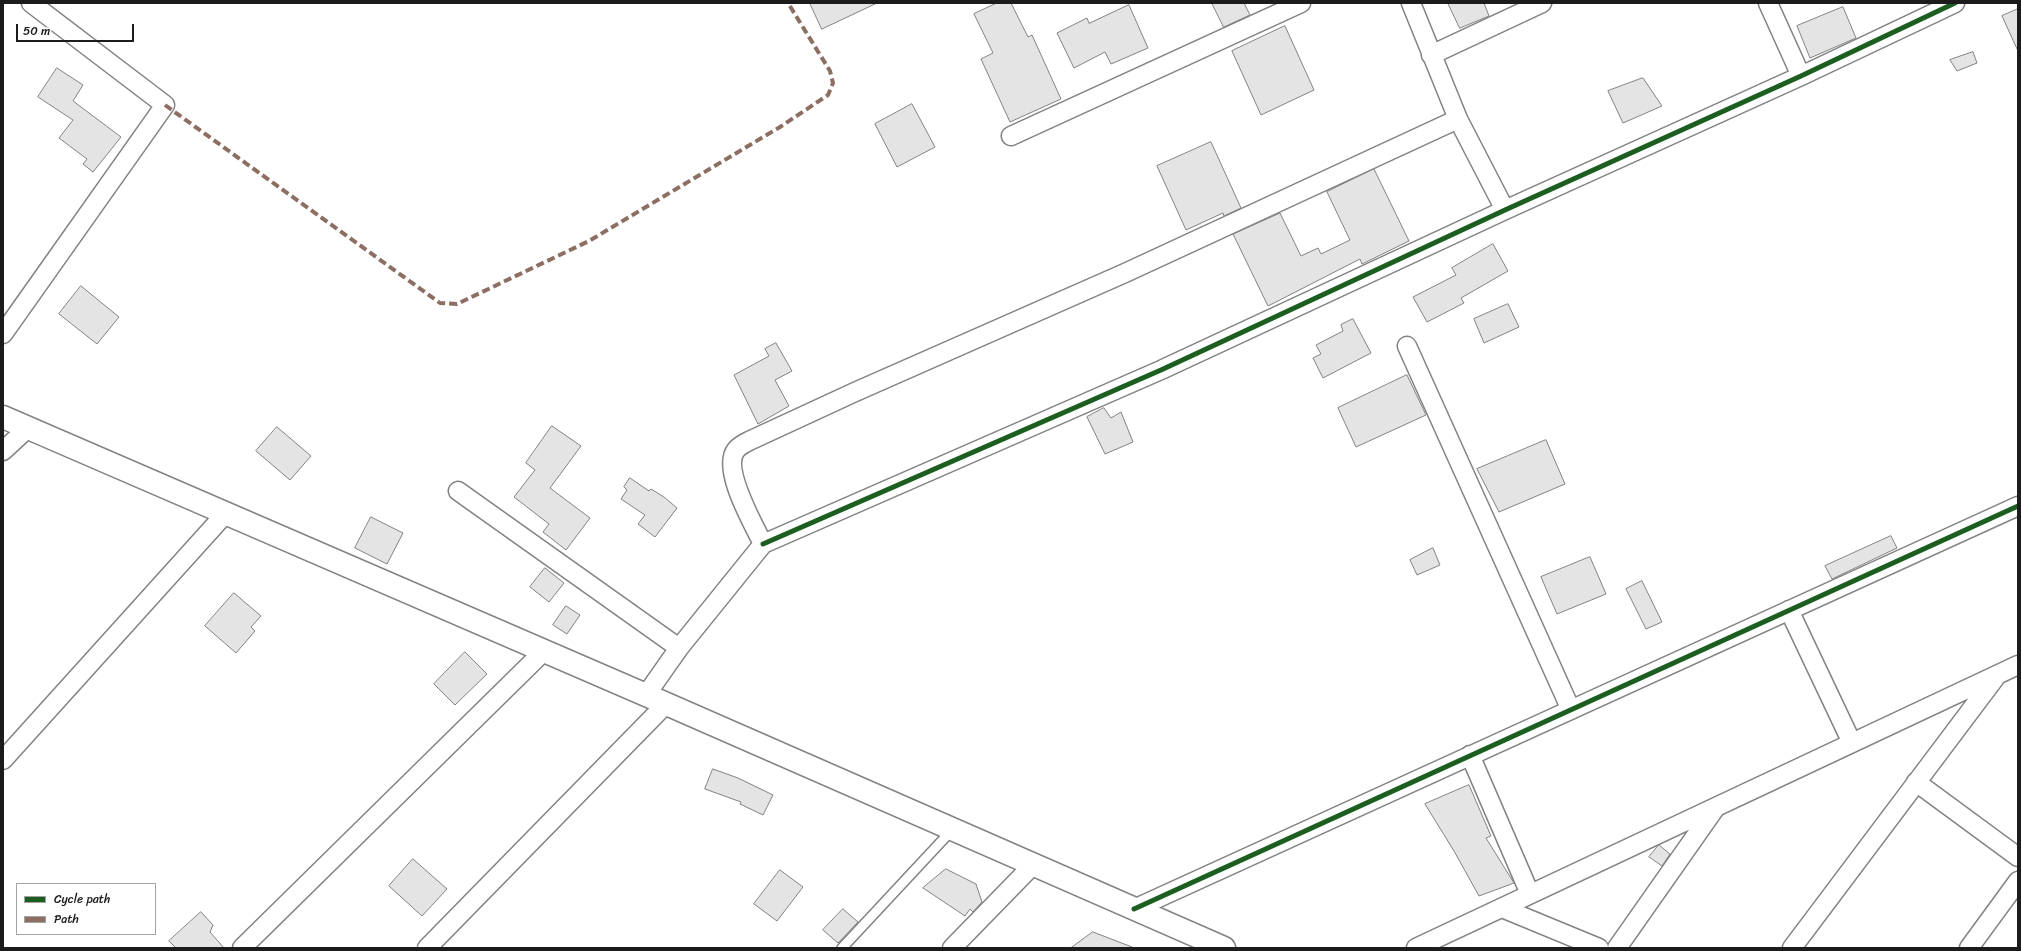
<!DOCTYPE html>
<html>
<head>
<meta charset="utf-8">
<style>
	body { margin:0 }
	#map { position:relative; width:2021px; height:951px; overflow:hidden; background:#fff; font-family:Sriracha,sans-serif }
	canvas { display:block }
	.frame { position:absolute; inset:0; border:4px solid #1c1c1c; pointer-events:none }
	.legend { position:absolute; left:16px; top:883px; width:140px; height:52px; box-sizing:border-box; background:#fff; border:1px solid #a4a4a4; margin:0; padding:5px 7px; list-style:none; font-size:12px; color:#1c1c1c }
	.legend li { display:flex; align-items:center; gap:8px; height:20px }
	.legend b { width:20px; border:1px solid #a4a4a4 }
	.scale { position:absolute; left:16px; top:24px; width:118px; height:18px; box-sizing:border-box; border:2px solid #1c1c1c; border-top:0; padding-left:5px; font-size:12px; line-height:14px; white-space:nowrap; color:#1c1c1c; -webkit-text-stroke:3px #fff; paint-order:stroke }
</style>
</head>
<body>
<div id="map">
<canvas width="2021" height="951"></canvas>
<div class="frame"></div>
<ul class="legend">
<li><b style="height:5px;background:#1b5e20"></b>Cycle path</li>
<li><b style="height:5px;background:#8d6e63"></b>Path</li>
</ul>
<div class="scale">50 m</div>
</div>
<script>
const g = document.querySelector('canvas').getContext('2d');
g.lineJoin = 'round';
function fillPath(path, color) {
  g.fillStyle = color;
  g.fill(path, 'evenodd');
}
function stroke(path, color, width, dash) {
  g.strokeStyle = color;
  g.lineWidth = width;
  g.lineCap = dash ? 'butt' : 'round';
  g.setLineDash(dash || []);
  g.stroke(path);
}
const building = new Path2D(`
	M810 3H877L822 29Z
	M997 3H1011L1028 37 1032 35 1061 99 1010 122 981 59 993 53 974 14Z
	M1212 3H1244L1250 15 1224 27Z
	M1448 3H1484L1489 16 1460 28Z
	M1129 5 1148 48 1111 64 1105 52 1074 68 1057 33 1087 18 1089 23Z
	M1843 7 1856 38 1810 58 1797 26Z
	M2018 9V51L2002 16Z
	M1285 26 1314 90 1261 115 1232 51Z
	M1973 52 1977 63 1957 71 1950 60Z
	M57 68 83 85 73 101 121 137 93 172 83 164 87 159 59 138 73 120 38 97Z
	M1643 78 1662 106 1623 123 1608 91Z
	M912 104 935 147 897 167 875 124Z
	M1211 142 1241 208 1224 216 1223 213 1186 230 1157 166Z
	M1374 169 1409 241 1362 264 1360 259 1268 306 1233 234 1280 213 1301 256 1318 248 1321 254 1350 240 1327 192Z
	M1493 244 1508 271 1461 298 1464 303 1427 322 1413 297 1456 275 1452 268Z
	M81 286 119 317 97 344 59 314Z
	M1508 304 1519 327 1484 343 1474 319Z
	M1353 319 1371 353 1323 378 1313 358 1321 354 1316 345 1343 331 1341 325Z
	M776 343 792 371 775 380 789 406 758 424 734 375 769 356 765 349Z
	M1407 375 1426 415 1356 447 1338 408Z
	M1104 408 1111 418 1121 412 1133 442 1105 454 1087 417Z
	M552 426 581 446 550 488 590 518 566 550 543 532 549 524 514 497 535 470 526 463Z
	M277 427 311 456 290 480 256 451Z
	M1546 440 1565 484 1499 512 1477 469Z
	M630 478 649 491 651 489 664 497 677 508 655 537 638 524 645 515 621 499 627 490 624 487Z
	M371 517 403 533 387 564 355 548Z
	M1891 536 1897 548 1832 579 1825 566Z
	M1433 548 1440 565 1417 575 1410 560Z
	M1590 557 1606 594 1557 614 1541 577Z
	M545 568 564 583 549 602 530 587Z
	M1642 581 1662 622 1646 629 1626 589Z
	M234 593 261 616 251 627 255 631 236 653 205 626Z
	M566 606 580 615 567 634 553 625Z
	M465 652 487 674 455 705 434 684Z
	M713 769 738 778 773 795 763 815 740 804 741 802 705 789Z
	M1469 785 1491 836 1486 838 1514 883 1479 896 1454 851 1425 804Z
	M1659 845 1670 854 1662 866 1649 857Z
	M413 859 447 889 422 916 389 886Z
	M946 869 976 884 982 902 973 912 970 909 965 916 923 888Z
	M780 870 803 887 777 921 754 904Z
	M843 909 858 922 838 943 823 930Z
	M201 912 213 925 210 932 224 948H176L169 941Z
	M1093 932 1132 947V948H1071Z`);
fillPath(building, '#e4e4e4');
stroke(building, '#828282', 1);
const lane = new Path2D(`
	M842 948 952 830`);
const street = new Path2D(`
	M1411 3 1458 119 1505 210
	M1768 3 1801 76
	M1431 55 1542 3
	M1011 136 1301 3
	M3 334 165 105 31 3
	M1407 346 1571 710
	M3 451 28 428
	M458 491 679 648
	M763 544 1161 370 1505 210 1801 76 1955 3
	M1789 610 1852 743
	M646 695 679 648 763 544C754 525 721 469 736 450 739 446 745 443 749 441L855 392 1125 273 1458 119
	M1470 755 1530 894
	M3 760 226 513
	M1916 782 2018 857
	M1502 908 1599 948
	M1134 909 2018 506
	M242 948 544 651
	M427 948 666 704
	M952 948 1033 865
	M1416 948 2018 665
	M1617 948 1716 807
	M1792 948 1995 678
	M1969 948 2018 881`);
const secondary = new Path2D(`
	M3 417 646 695 1224 948`);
stroke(lane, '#828282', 12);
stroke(street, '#828282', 21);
stroke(secondary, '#828282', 25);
stroke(lane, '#fff', 9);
stroke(street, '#fff', 18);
stroke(secondary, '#fff', 22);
stroke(new Path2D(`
	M165 105 440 303 457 304 589 241 780 127 828 95 833 83 830 71 788 3`), '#8d6e63', 4, [8, 4]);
stroke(new Path2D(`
	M763 544 1161 370 1505 210 1801 76 1955 3
	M1134 909 2018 506`), '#1b5e20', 5);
</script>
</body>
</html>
